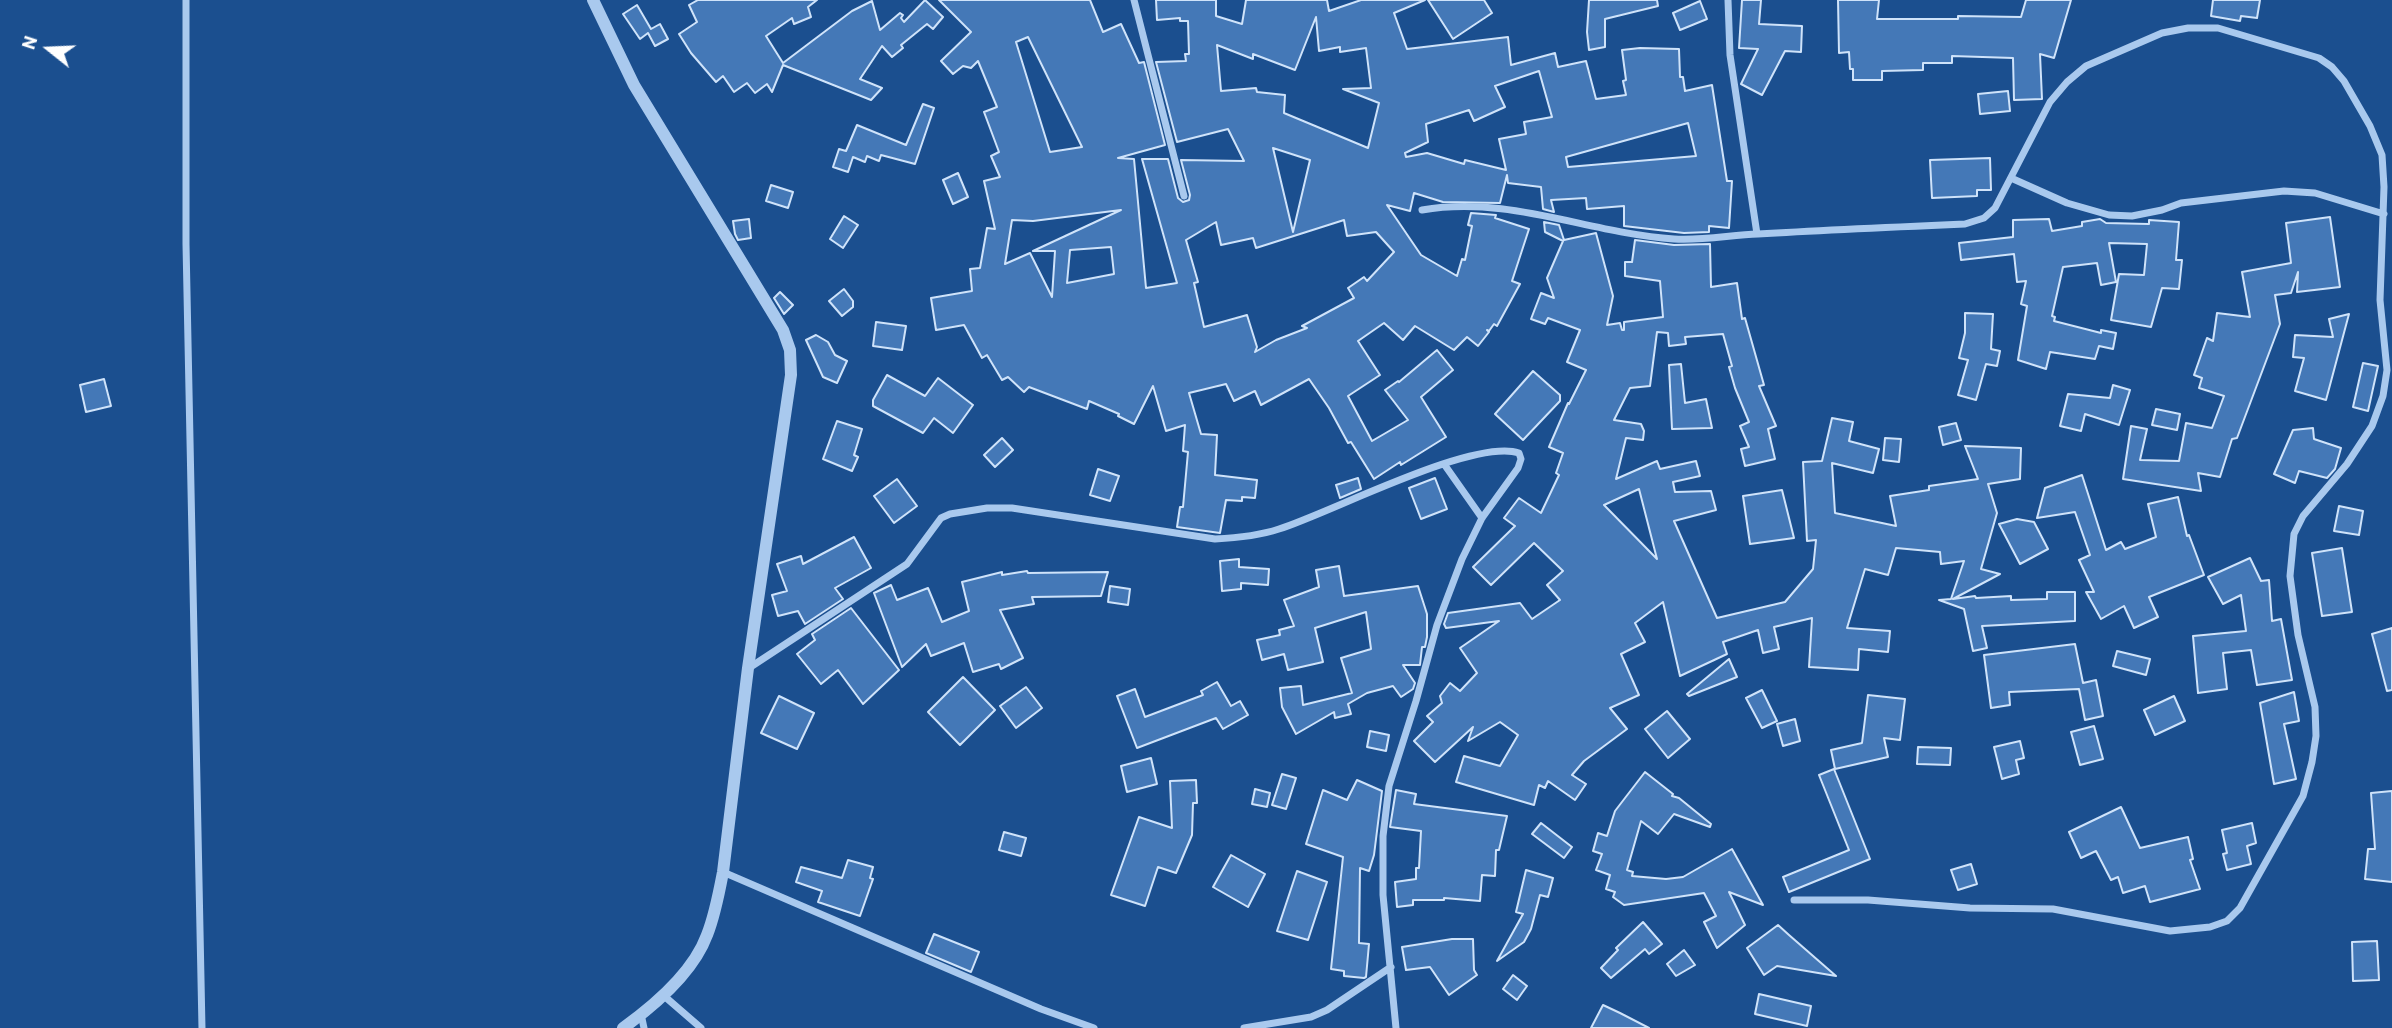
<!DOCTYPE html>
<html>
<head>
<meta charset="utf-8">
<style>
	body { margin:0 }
	#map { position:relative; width:2392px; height:1028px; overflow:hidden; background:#1b4f8f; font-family:Barlow,sans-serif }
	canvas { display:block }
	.north { position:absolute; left:14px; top:14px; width:70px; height:70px; -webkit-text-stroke:5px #1b4f8f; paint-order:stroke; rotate:288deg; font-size:19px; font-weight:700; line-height:28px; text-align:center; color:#fff }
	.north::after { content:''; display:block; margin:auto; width:24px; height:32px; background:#fff; clip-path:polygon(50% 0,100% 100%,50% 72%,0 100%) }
</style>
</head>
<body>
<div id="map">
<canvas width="2392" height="1028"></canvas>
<div class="north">N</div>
</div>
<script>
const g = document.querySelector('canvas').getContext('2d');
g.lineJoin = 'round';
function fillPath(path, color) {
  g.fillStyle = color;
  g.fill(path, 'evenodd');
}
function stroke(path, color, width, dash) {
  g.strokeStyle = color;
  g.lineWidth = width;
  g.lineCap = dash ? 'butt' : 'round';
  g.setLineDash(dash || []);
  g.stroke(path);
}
const building = new Path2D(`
	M698 0H817L808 7 811 17 794 24 792 18 766 36 783 63 852 11 872 1 880 30 900 13 903 15 901 18 904 22 925 0 943 17 933 29 927 24 901 45 903 48 892 57 882 46 860 79 882 88 871 100 783 65 772 92 767 84 755 93 747 83 734 92 723 76 716 82 691 53 679 34 697 22 689 5Z
	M939 0H1090L1103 32 1121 24 1139 63 1144 62 1165 145 1118 158 1134 159 1146 288 1177 283 1142 159H1168L1178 198 1183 202 1189 200 1190 195 1181 160 1244 161 1228 129 1177 142 1156 62 1186 61 1185 54H1189L1188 21H1180V18L1157 20 1156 0H1216V16L1242 24 1246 0H1327L1329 11 1361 0H1425L1394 13 1407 49 1508 37 1511 65 1555 53 1558 67 1586 61 1596 99 1626 95 1623 81 1626 80 1622 50 1640 48 1679 49 1680 77H1683L1685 91 1712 85 1727 181H1732L1729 228 1709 226V232L1684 233 1624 226V206L1587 209 1586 198 1551 200 1554 212 1543 209 1541 187 1508 183 1507 175 1500 203 1443 202 1414 193 1410 211 1387 205 1421 255 1457 276 1462 259 1465 260 1472 226 1468 225 1471 213 1496 215 1495 218 1529 229 1512 281 1520 284 1497 326 1494 324 1489 331 1487 330 1489 332 1478 346 1467 337 1454 350 1415 326 1403 340 1384 323 1358 341 1380 375 1348 396 1372 441 1408 420 1385 390 1398 381 1399 382 1437 350 1453 370 1421 397 1446 437 1401 465 1400 462 1374 479 1351 442 1348 443 1329 408 1309 379 1261 405 1255 391 1234 401 1226 384 1189 393 1201 434 1217 435 1215 475 1257 480 1255 498 1242 497V501L1226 500 1220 533 1177 527 1180 507H1183L1188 452 1183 451 1185 425 1166 431 1153 386 1134 424 1118 416 1119 414 1089 401 1087 409 1029 387 1024 392 1008 377 1002 380 987 355 982 358 964 325 936 330 931 298 972 291 970 269 980 268 987 228 995 229 984 181 1000 177 991 156 999 152 984 112 997 107 978 61 971 68 963 66 953 74 941 61 971 32ZM1316 17 1319 51 1340 47V52L1366 48 1371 88 1343 89 1379 103 1368 148 1284 113 1285 95 1257 92 1256 88 1221 91 1217 45 1253 59V54L1295 70ZM1028 37 1082 147 1050 152 1016 42ZM1539 71 1552 117 1524 122 1526 134 1499 139 1506 170 1465 160 1464 164 1427 153 1406 157 1405 153 1428 142 1426 124 1469 110 1474 121 1505 107 1495 86ZM1688 123 1696 156 1568 167 1566 157ZM1273 148 1310 160 1293 232ZM1121 210 1033 251H1055L1052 297 1030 253 1005 264 1012 220 1033 221ZM1344 220 1347 236 1376 232 1394 252 1367 281 1364 277 1348 288 1354 298 1302 326 1307 328 1276 340 1255 352 1257 347 1247 315 1204 327 1194 283 1198 282 1186 240 1216 222 1221 245 1253 238 1256 248ZM1111 247 1114 274 1067 283 1070 250Z
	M1428 0H1484L1492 13 1453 39Z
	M1589 0H1657L1658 6 1605 19V47L1589 50 1587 32Z
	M1742 0H1761L1759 24 1802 26 1801 52 1785 51 1762 95 1741 84 1758 49 1739 48Z
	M1838 0H1879L1877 19H1958V16L2021 17 2026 0H2071L2054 58 2040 54 2042 99 2014 100 2013 58 1952 56V63H1923V70L1882 71V80H1853V69H1850L1849 52 1839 53Z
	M2213 0H2260L2257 18 2241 16 2240 21 2211 16Z
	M1700 1 1707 19 1680 30 1673 13Z
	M637 5 651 29 660 24 668 39 655 46 648 33 640 39 623 14Z
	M2008 91 2010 111 1980 114 1978 94Z
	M923 104 934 108 915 164 881 155 879 161 867 156 865 162 853 157 848 172 833 167 839 149 846 151 857 125 906 145Z
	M1990 158 1991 190H1977V196L1932 198 1930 160Z
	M958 173 968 197 953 204 943 180Z
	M771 185 793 192 788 208 766 201Z
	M844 216 858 225 843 248 830 239Z
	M2330 217 2340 287 2297 292 2298 272 2291 293 2275 295 2280 324 2237 438 2232 439 2220 477 2198 473 2201 491 2123 479 2131 426 2147 429 2140 460 2179 461 2186 423 2212 428 2224 396 2199 388 2202 378 2194 375 2207 338 2213 341 2217 313 2250 317 2242 272 2291 263 2286 223Z
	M749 219 751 238 738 240 735 234 733 221Z
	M2049 219 2052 231 2082 226V222L2100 219 2106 223 2149 224V220L2179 222 2176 260H2182L2179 289 2162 288 2151 327 2111 320 2119 274 2144 275 2147 244 2109 243 2116 282 2101 285 2097 263 2063 267 2052 316 2055 317 2054 321 2101 333V330L2116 333 2113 349 2099 346 2095 359 2050 352 2046 369 2018 360 2027 306 2021 304 2026 281 2017 282 2014 254 1961 260 1959 243 2013 237V220Z
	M1544 222 1559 225 1564 240 1596 233 1613 296 1607 325 1620 323 1622 330H1624V322L1663 317 1660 281 1625 276V262H1632L1635 240 1674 245 1710 244 1711 287 1737 283 1742 319 1745 318 1764 385 1759 386 1776 426 1768 429 1775 459 1745 466 1741 449 1749 447 1740 426 1749 422 1735 388 1729 367 1732 366 1723 334 1685 337 1686 344 1669 346 1668 333 1657 332 1650 386 1630 388 1614 420 1641 424 1644 431 1643 440 1626 438 1616 479 1657 461 1660 469 1696 461 1700 476 1673 482 1675 492 1711 491 1716 510 1674 521 1717 618 1785 602 1813 569 1816 540 1807 541 1803 462 1822 461 1832 418 1853 422 1849 441 1879 449 1873 473 1832 463 1835 513 1896 526 1890 496 1929 490V486L1978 479 1965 446 2021 448 2020 479 1988 484 1997 513 1981 569 2000 574 1953 599 1975 596 1976 598 2011 596V600L2047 599V592H2075V621L1982 626 1987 648 1973 651 1964 609 1939 600 1951 599 1964 561 1941 564 1940 552 1896 548 1888 575 1865 569 1847 628 1890 631 1888 652 1859 649 1858 670 1809 667 1812 618 1774 627 1779 649 1763 653 1758 630 1723 642 1727 654 1680 676 1663 602 1635 623 1645 642 1621 654 1639 695 1610 708 1627 729 1584 761 1572 775 1586 784 1575 800 1548 781 1545 788 1539 785 1534 805 1456 782 1464 756 1500 766 1518 735 1500 722 1468 741 1473 727 1435 762 1414 741 1433 722 1427 716 1442 703 1440 696 1450 683 1460 691 1477 673 1460 648 1499 621 1446 628 1444 624 1448 613 1520 603 1532 619 1560 600 1547 585 1563 571 1534 543 1491 585 1473 567 1515 526 1504 518 1519 498 1541 513 1559 475 1556 473 1563 453 1549 447 1568 403 1569 404 1586 370 1567 362 1580 330 1548 318 1545 324 1531 319 1541 293 1554 298 1547 278 1563 241 1545 232ZM1639 489 1657 559 1604 505Z
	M844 289 853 301V307L842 316 829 301Z
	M780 292 793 305 784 314 774 298Z
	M1965 313 1993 314 1991 349 2000 351 1997 366 1986 364 1976 400 1958 395 1968 360 1959 358 1965 333Z
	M2349 314 2326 400 2295 391 2304 358 2293 357 2295 335 2333 337 2329 319Z
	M876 322 906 326 902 350 873 346Z
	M816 335 828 342 835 355 847 361 837 383 823 377 806 340Z
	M2363 363 2378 366 2368 411 2353 407Z
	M1681 364 1685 403 1706 399 1712 428 1672 429 1669 365Z
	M1533 371 1560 395V401L1523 440 1495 414Z
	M887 375 925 396 938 378 973 405 953 433 934 418 923 433 873 406V400Z
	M104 379 111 406 86 412 80 385Z
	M2113 385 2130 390 2119 425 2085 414 2081 431 2060 426 2068 394 2110 398Z
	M2156 409 2180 414 2177 430 2152 425Z
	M837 421 862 429 854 455 858 457 852 471 823 459Z
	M1956 423 1961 440 1943 445 1939 427Z
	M2313 428 2314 439 2341 448 2335 469 2327 478 2299 471 2295 483 2274 474 2293 430Z
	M1002 438 1013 450 995 467 984 455Z
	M1885 438 1901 439 1899 462 1883 460Z
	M1098 469 1119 476 1110 501 1090 495Z
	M2082 475 2106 550 2121 542 2125 549 2156 537 2148 504 2178 497 2187 536 2189 535 2204 575 2149 597 2158 617 2134 628 2124 606 2101 619 2086 592H2094L2079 560 2090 555 2075 512 2037 518 2045 488Z
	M1358 478 1361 489 1340 498 1336 485Z
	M1435 478 1447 509 1421 519 1409 488Z
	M897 479 917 506 894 523 874 496Z
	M1782 490 1794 538 1750 544 1743 496Z
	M2339 506 2363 511 2359 535 2334 531Z
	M2017 519 2034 522 2048 549 2020 564 1999 524Z
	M854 537 871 568 835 588 843 599 805 624 798 611 778 616 772 595 787 591 777 564 801 556 803 564Z
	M2342 548 2352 612 2322 616 2312 553Z
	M2250 558 2261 581 2269 580 2272 621 2281 619 2292 680 2257 685 2251 650 2223 653 2227 689 2198 693 2193 636 2246 631 2241 595 2223 604 2208 577Z
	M1239 559V567L1269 569 1268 585 1241 583V589L1222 591 1220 561Z
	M1339 566 1344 596 1418 586 1427 614V637L1425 647H1422L1420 665H1403L1415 683 1413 689 1401 697 1393 686 1367 693 1348 704 1351 714 1335 718 1334 712 1296 734 1282 707 1280 688 1301 686 1303 705 1352 693 1341 658 1371 649 1366 612 1315 628 1323 662 1288 670 1284 654 1262 660 1257 640 1280 635 1279 630 1294 626 1284 600 1319 587 1316 570Z
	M1027 571 1028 573 1108 572 1101 596 1032 597 1034 604 1000 610 1023 658 1001 669 999 664 973 672 964 643 931 656 926 644 902 667 874 593 891 585 897 600 928 588 942 622 969 611 962 582 1002 572V575Z
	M1110 586 1130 589 1128 605 1108 602Z
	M851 608 899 670 863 704 838 670 821 684 797 654 815 640 812 634Z
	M2392 628V690L2387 691 2372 634Z
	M2075 644 2083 683 2096 680 2103 716 2085 720 2079 689 2009 692 2010 705 1991 708 1984 655Z
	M2117 651 2150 659 2146 675 2113 666Z
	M1729 659 1737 677 1689 696 1687 694Z
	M963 677 995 710 960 745 928 712Z
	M1217 682 1231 706 1240 701 1248 715 1223 729 1216 718 1137 748 1117 696 1135 689 1145 717 1203 695 1201 691Z
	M1026 687 1042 708 1016 728 1000 706Z
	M1762 690 1777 721 1762 728 1746 698Z
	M2294 692 2299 721 2284 724 2296 779 2274 784 2260 703Z
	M1868 695 1905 699 1900 740 1884 738 1888 757 1835 769 1831 750 1862 743Z
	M779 696 814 713 797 749 761 733Z
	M2174 696 2185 721 2155 735 2144 710Z
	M1667 711 1690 739 1668 758 1645 729Z
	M1795 719 1800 741 1783 746 1777 724Z
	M2094 726 2103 759 2080 765 2071 732Z
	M1370 731 1389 735 1386 751 1367 747Z
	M2020 741 2024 758 2016 760 2019 774 2002 779 1994 747Z
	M1918 747 1951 748 1950 765 1917 764Z
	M1151 758 1157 784 1127 792 1121 766Z
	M1834 769 1870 859 1789 892 1783 877 1849 850 1819 775Z
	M1645 772 1673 794 1672 796 1679 798 1711 824 1710 827 1674 814 1658 834 1641 821 1627 870 1633 872 1632 876 1666 879 1683 877 1732 849 1763 905 1729 892 1745 925 1717 948 1704 922 1716 916 1704 893 1624 905 1613 897 1615 892 1606 889 1610 875 1596 870 1602 854 1593 851 1598 833 1607 836 1615 811Z
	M1282 774 1296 778 1286 809 1272 805Z
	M1196 780 1197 803H1193L1192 835 1176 873 1158 867 1145 906 1111 895 1139 817 1172 828 1170 781Z
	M1357 780 1382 791 1374 855 1369 871 1360 868 1359 943 1369 944 1366 977 1364 978 1344 976V971L1331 969 1343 857 1306 844 1323 790 1347 800Z
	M1255 789 1270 793 1267 807 1252 804Z
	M1396 790 1416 794 1414 804 1507 816 1499 850H1496L1495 876 1482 875 1480 901 1444 898V900H1413V905L1397 907 1395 882 1416 879V868H1419L1421 831 1390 827Z
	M2392 791V882L2365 879 2368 849H2375L2371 793Z
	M2121 807 2140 848 2188 837 2193 859 2190 860 2200 889 2150 902 2145 886 2123 893 2118 877 2111 880 2096 851 2081 858 2069 832Z
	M1541 823 1572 847 1564 858 1532 834Z
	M2252 823 2256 843 2247 846 2251 864 2227 870 2223 854 2227 853 2222 830Z
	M1004 832 1026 838 1021 856 999 850Z
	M1231 855 1265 874 1248 907 1213 887Z
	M848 860 873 867 870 878 873 879 860 916 818 902 822 891 796 882 801 867 842 878Z
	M1971 864 1977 884 1958 890 1951 870Z
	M1526 870 1553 878 1548 897 1540 895 1531 929 1524 942 1497 961 1523 914 1516 912Z
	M1297 871 1327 882 1308 940 1277 931Z
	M1643 922 1662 944 1649 954 1645 949 1611 978 1601 968 1618 950 1616 948Z
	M1778 925 1789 935 1836 976 1777 966 1764 975 1747 948Z
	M934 934 979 952 971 972 926 953Z
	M1452 939H1473L1474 970 1477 975 1449 995 1430 967 1406 970 1402 947Z
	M2377 941 2379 980 2353 981 2352 942Z
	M1684 950 1695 965 1676 976 1667 964Z
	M1513 975 1527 986 1517 1000 1503 989Z
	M1759 994 1811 1006 1807 1026 1755 1014Z
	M1603 1005 1620 1013 1649 1028H1591Z`);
fillPath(building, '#4478b7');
stroke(building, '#cfe3fa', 2);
stroke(new Path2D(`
	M186 0V244L202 1028
	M1134 0 1184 196
	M1728 0 1730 55 1757 234
	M2011 178 2067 203 2109 215 2132 216 2162 210 2181 203 2284 191 2315 193 2384 214
	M1422 210C1510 195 1587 233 1674 239 1701 241 1731 235 1758 234 1827 230 1896 227 1965 224L1984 218 1995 208 2050 102 2067 82 2086 66 2162 33 2188 28H2218L2319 58 2332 67 2344 81 2370 126 2382 155 2384 187 2380 300 2387 370 2383 396 2372 426 2347 464 2303 516 2294 534 2290 576 2298 635 2315 707 2316 736 2312 762 2303 796 2240 908 2227 921 2210 927 2170 931 2053 909 1970 908 1868 900H1794
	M1444 464 1482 518
	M749 668 907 564 941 518 950 514 987 508H1012L1215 539C1236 538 1258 536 1279 529 1330 513 1473 438 1519 453L1521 459 1518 468 1482 518 1462 559 1437 625 1416 701 1389 786 1383 836V895L1396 1028
	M723 872 1041 1009 1094 1028
	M663 995 701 1028
	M641 1014 644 1028
	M1244 1028 1311 1017 1327 1010 1391 967`), '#a9c9ee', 7);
stroke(new Path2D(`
	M593 0 634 85 783 330 790 350 791 375 748 668 723 872C719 893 715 915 707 935 693 973 655 1005 623 1028`), '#a9c9ee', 12);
</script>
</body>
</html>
